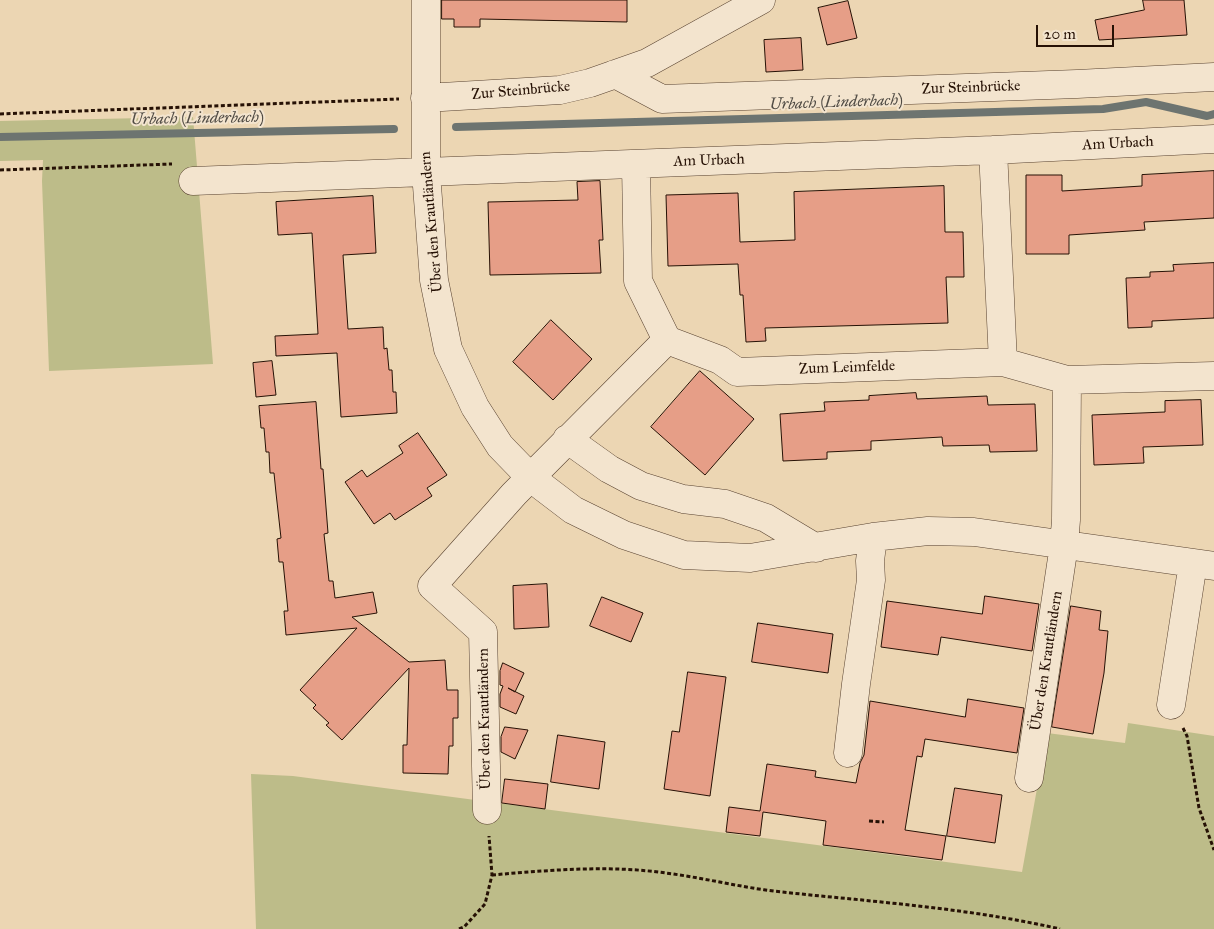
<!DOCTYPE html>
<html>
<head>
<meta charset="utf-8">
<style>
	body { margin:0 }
	#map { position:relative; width:1214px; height:929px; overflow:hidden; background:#ecd6b3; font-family:"IM FELL Great Primer",serif }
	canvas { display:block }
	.scale { position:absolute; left:1036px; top:25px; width:78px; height:22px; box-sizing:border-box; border:2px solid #261105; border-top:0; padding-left:6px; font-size:15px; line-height:18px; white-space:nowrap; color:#261105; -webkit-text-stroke:4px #f3e4ce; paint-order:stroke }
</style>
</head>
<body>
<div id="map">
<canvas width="1214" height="929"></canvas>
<div class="scale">20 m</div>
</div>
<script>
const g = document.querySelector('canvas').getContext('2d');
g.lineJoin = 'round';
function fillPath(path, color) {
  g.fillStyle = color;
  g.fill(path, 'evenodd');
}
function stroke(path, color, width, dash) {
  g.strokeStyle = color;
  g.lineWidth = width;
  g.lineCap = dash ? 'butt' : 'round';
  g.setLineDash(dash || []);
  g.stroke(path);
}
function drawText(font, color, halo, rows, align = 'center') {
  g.font = font + ' "IM FELL Great Primer",serif';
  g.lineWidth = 4;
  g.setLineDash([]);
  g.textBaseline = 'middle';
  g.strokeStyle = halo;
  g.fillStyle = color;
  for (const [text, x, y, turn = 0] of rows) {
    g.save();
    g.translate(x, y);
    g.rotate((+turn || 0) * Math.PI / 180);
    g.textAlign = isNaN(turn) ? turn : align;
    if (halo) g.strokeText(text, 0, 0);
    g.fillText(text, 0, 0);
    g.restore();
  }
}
fillPath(new Path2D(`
	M193 117 213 364 49 371 42 181 43 160 0 161V121Z
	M1128 723 1214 736V929H256L251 774 293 776 1022 872 1047 733 1125 743Z`), '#bdbc89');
stroke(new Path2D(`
	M456 127 1103 109 1146 102 1207 116 1214 114
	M0 137 394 129`), '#6d7470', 8);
const building = new Path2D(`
	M442 0H627V22L480 19V27H454V19H442Z
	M1143 0H1184L1187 35 1099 40 1095 20 1144 10Z
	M848 1 857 38 827 45 818 8Z
	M801 38 803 70 766 72 764 40Z
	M1214 171V218L1144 222 1145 230 1069 235V254H1026V175H1062V191L1142 186V175Z
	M600 181 603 240H599L601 273 490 275 488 202 578 200 577 182Z
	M944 186 945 232H963L964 277H946L948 323 765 328 766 341 746 342 743 295H740L738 264 668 266 666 195 738 193 740 242 795 240 794 192Z
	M373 196 376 253 343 255 348 329 383 327 384 349 387 348 389 370H392L393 392H396L397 413 341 417 337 353 276 356 275 336 318 334 312 233 278 235 276 202Z
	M1214 263V318L1152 321V327L1128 328 1126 278 1150 277V272L1174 271 1173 265Z
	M551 320 592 359 553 400 513 362Z
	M272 361 276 395 256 397 253 363Z
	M700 371 754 419 705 475 651 427Z
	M916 393 917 399 987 396 988 405 1035 404 1037 451 990 452 989 445 943 446 942 437 871 441V450L827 452V459L783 461 780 414 825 411 824 402 869 400V396Z
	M1201 400 1203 445 1143 447 1144 463 1094 465 1092 415 1165 412V401Z
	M316 402 321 469H323L328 533 324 534 329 581H333L335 598 373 592 377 613 352 617 409 662 445 660 447 690H458V718H453V746H449L448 774 403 773V745H407L409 668 342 740 326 725 329 723 313 708 316 705 300 690 357 628 286 635 284 611H288L283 562H279L277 539 281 538 276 493 274 473H270L269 452H266L264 428H261L259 406Z
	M418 433 447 475 427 488 432 496 395 520 390 513 374 524 345 482 362 470 367 477 403 453 399 446Z
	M547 584 549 627 514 629 513 586Z
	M985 596 1039 604 1032 651 941 637 938 655 881 647 887 601 982 614Z
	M602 597 643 613 631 642 590 626Z
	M1071 606 1101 611 1099 630 1108 631 1104 673 1093 734 1052 727Z
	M758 623 833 634 828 673 752 662Z
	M503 663 524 673 515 692 508 688 524 696 516 714 500 707V694L503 686 500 685V671Z
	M688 672 726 677 710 796 664 789 672 731 679 732Z
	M968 699 1024 708 1017 753 925 739 922 757 917 756 905 830 946 836 942 860 823 845 826 821 763 812 760 836 726 832 729 807 760 811 767 764 816 771 815 777 856 783 860 763 864 755 870 701 965 717Z
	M505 727 528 730 515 759 501 752V737Z
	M558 735 605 742 599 789 551 782Z
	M505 779 548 784 545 809 502 803Z
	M955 788 1002 795 995 843 947 836Z`);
fillPath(building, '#e69e87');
stroke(building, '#261105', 1);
const minor = new Path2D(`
	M426 0V172L434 280 448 349 475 407 500 446 531 478 573 510 624 535 684 555 750 558 873 537 928 531 974 532 1214 566
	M615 74 662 99 1077 84 1214 77
	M425 98 560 90 590 83 647 63 761 0
	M993 150 1003 362
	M636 164 638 281 667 340 720 360 737 372 1003 362 1067 380 1214 376
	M193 181 993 150 1214 139
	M567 439 609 469 641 486 683 499 725 504 766 518 816 548
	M1171 705 1193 563
	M848 753 856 684 871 580 870 561 873 537
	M1029 778 1064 545 1066 520 1067 380
	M487 810 483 632 432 586 514 494 667 340`);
stroke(minor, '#584230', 29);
stroke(new Path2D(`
	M0 114 399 99
	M0 170 172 164
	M1183 728 1187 736 1199 808 1214 850
	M869 821 884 822
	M492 875C550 870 609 865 666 873 705 878 743 888 782 892 875 902 969 908 1060 929
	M459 929 464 927 485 904 492 875 489 836`), '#261105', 3, [4, 2.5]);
stroke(minor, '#f3e4ce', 28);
drawText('15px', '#261105', '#f3e4ce', [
	["Zur Steinbrücke",971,88,-2],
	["Zur Steinbrücke",521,91,-5],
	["Am Urbach",1118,144,-3],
	["Am Urbach",709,161,-2],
	["Über den Krautländern",432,222,-95],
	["Zum Leimfelde",847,368,-2],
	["Über den Krautländern",1047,661,-81],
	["Über den Krautländern",485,719,-91]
]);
drawText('italic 16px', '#504b44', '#f3e4ce', [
	["Urbach (Linderbach)",836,103,-2],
	["Urbach (Linderbach)",197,119,-1]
]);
</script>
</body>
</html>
